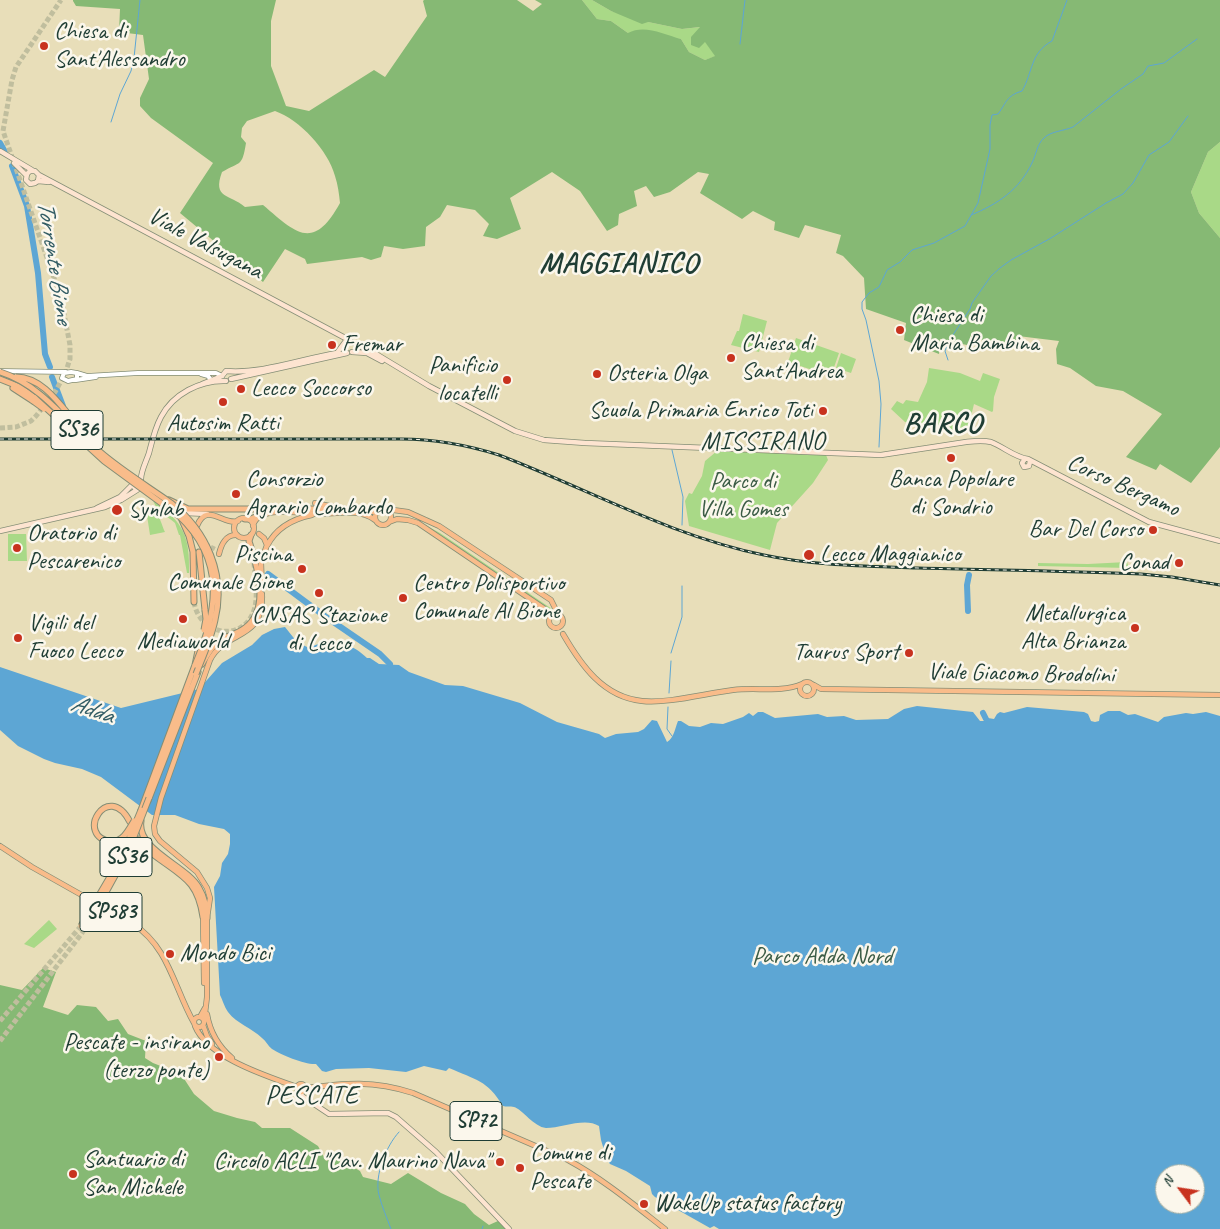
<!DOCTYPE html>
<html>
<head>
<meta charset="utf-8">
<style>
	body { margin:0 }
	#map { position:relative; width:1220px; height:1229px; overflow:hidden; background:#e8deb9; font-family:Caveat,sans-serif }
	canvas { display:block }
	.north { position:absolute; left:1155px; top:1164px; width:50px; height:50px; box-sizing:border-box; background:#fbf7ec; border:1px solid #a3ada2; border-radius:50%; rotate:301deg; font-size:14px; font-weight:700; line-height:20px; text-align:center; color:#1f3d34 }
	.north::after { content:''; display:block; margin:auto; width:18px; height:22px; background:#c8321e; clip-path:polygon(50% 0,100% 100%,50% 72%,0 100%) }
</style>
</head>
<body>
<div id="map">
<canvas width="1220" height="1229"></canvas>
<div class="north">N</div>
</div>
<script>
const g = document.querySelector('canvas').getContext('2d');
g.lineJoin = 'round';
function fillPath(path, color) {
  g.fillStyle = color;
  g.fill(path, 'evenodd');
}
function stroke(path, color, width, dash) {
  g.strokeStyle = color;
  g.lineWidth = width;
  g.lineCap = dash ? 'butt' : 'round';
  g.setLineDash(dash || []);
  g.stroke(path);
}
function drawText(font, color, halo, rows, align = 'center') {
  g.font = font + ' Caveat,sans-serif';
  g.lineWidth = 5;
  g.setLineDash([]);
  g.textBaseline = 'middle';
  g.strokeStyle = halo;
  g.fillStyle = color;
  for (const [text, x, y, turn = 0] of rows) {
    g.save();
    g.translate(x, y);
    g.rotate((+turn || 0) * Math.PI / 180);
    g.textAlign = isNaN(turn) ? turn : align;
    if (halo) g.strokeText(text, 0, 0);
    g.fillText(text, 0, 0);
    g.restore();
  }
}
fillPath(new Path2D(`
	M582 0H592L611 11 648 22 682 29 701 27 705 41 716 56 705 60 689 52 681 39 628 33 611 21 597 19Z
	M1220 142V238L1199 213 1191 192 1208 152Z
	M743 314 767 321 759 352 731 345 737 331H739Z
	M796 338 839 353 831 376 788 362Z
	M841 353 856 359 851 373 836 368Z
	M929 368 960 373 980 381 983 373 1000 379 994 397 993 411 992 412 974 404 967 433 921 426 905 422 891 409 897 401 903 404 906 400 918 402 927 382Z
	M717 451 826 455 828 460 813 483 777 523 770 550 689 526 685 501 689 493 692 494 702 476 705 461Z
	M153 501C184 522 190 537 189 573H187L180 535H179L175 523C166 515 159 514 153 501Z
	M146 509C160 511 160 521 165 532L150 535Z
	M418 521 440 533 555 611 550 613 514 586Z
	M8 534H26L27 561H8Z
	M1127 562 1129 568 1038 566V563L1088 564Z
	M49 920 57 929 34 948 24 944Z`), '#a9d987');
fillPath(new Path2D(`
	M73 0H276L271 21V66L286 106 309 111 374 70 385 77 427 16 423 1 424 0H517L533 11 542 4 535 0H582L597 19 611 21 628 33C644 24 663 34 681 39L689 52 705 60 715 56 705 42 699 48 691 45V37L700 27 682 29 648 22 642 24 611 11 592 0H1220V142L1208 152 1191 192 1199 213 1220 238V447L1191 483 1160 464 1156 470 1126 457 1162 414 1123 391 1096 386 1070 368 1057 364 1056 349 1059 341 1018 336 1012 349C996 342 982 335 967 345L940 339 939 354 904 340 906 323 866 309 864 278 843 256 836 253 841 235 805 225 799 238 774 230 775 222 753 211 742 219 700 193 709 174 698 172 670 192 654 197 646 186 634 191 637 206 619 214 618 225 607 231 580 191 552 172 510 198 521 229 497 239 483 236 489 224 475 210 447 205 440 217 426 227 425 246 403 249 384 246 381 257 371 260 362 257 307 264 305 259 285 249 263 282 180 213 213 163 151 118 140 106V98L149 79 143 35 119 32 120 9 76 6 73 1ZM275 111C300 120 328 150 335 176 338 185 339 194 340 203 313 252 296 233 263 205L245 207C230 194 212 199 222 172 241 161 242 167 246 143L241 137 242 128 247 121Z
	M43 968 56 972 43 1007 68 1015 77 1005 96 1007 108 1021 118 1019 128 1034 146 1041 145 1058 153 1063 181 1074 194 1094 214 1111 237 1118 255 1122 262 1128H290L318 1146 326 1161 337 1157 343 1151V1161L360 1171 363 1177 391 1184 408 1173 441 1193 465 1204 474 1214 489 1225 498 1221 507 1229H0V985L22 990Z`), '#86b974');
fillPath(new Path2D(`
	M285 627 297 642 309 648C321 642 328 640 341 647 352 644 359 651 367 658H370L379 664 399 665 409 672 445 685 463 686 520 703 557 722 599 734 605 738 616 734 638 732 644 729 652 720 657 721 667 742C674 738 675 728 678 721H681L689 726 700 727 711 723 723 724 743 717 749 713 753 716 758 712H763L775 718 818 714 827 717 844 716 856 720 888 719 904 709 917 706 973 712 980 721H984L988 718 994 719 997 714 1000 712 1004 713 1027 707 1084 712 1088 714 1091 721 1095 722 1099 721 1100 715 1108 711H1120L1128 715 1135 714 1158 722 1164 717 1186 713 1193 714 1206 712 1220 716V1229H719L714 1226 710 1228 655 1197 652 1194 650 1186 626 1171 610 1164 607 1160 601 1140 599 1126C585 1117 562 1128 546 1128 534 1127 522 1109 514 1107 510 1106 506 1107 503 1106 487 1080 476 1080 449 1068L446 1071 424 1066 406 1072 369 1068 336 1069 326 1072 322 1071 316 1064C306 1065 281 1055 272 1049 268 1046 266 1041 262 1038 252 1028 237 1024 228 1012 224 1006 223 1001 220 995L214 887 220 876 222 863 228 854 230 844V834L224 829 199 824 175 815H152L101 777 82 769 55 763 44 759 18 746 0 730V667L121 708 199 689 222 663 252 645 262 635 274 629ZM1165 1174H1195V1204H1165Z`), '#5da6d4');
stroke(new Path2D(`
	M740 44 745 0
	M111 122 120 94 131 71 134 58 140 0
	M971 215C998 204 1019 190 1032 163 1036 155 1037 144 1044 138 1051 131 1064 131 1073 127L1121 89 1143 74 1148 66 1164 63 1197 39
	M948 360 945 351 949 341 970 309 972 303 991 276 1000 268 1011 260 1051 238 1106 203 1123 194 1133 183 1149 155 1169 142 1188 116
	M879 447 881 404 879 381 866 320 862 309V302L869 293 879 287 887 270 900 262 912 250 934 243 965 226 978 203 990 149V125L992 115 998 114C1007 102 1006 96 1022 91 1033 72 1030 53 1052 41L1067 0
	M672 450 683 497 682 525
	M671 653 682 617V586
	M669 693 671 661
	M668 707 667 729 672 736
	M391 1229C387 1218 382 1207 379 1195 374 1176 386 1146 399 1132
	M482 1229 483 1226`), '#5da6d4', 1);
stroke(new Path2D(`
	M0 143 5 152
	M12 166 27 206 38 273 45 354 50 367
	M52 377 63 406
	M268 574 326 617 380 654 390 664
	M968 611 967 585 969 575
	M983 713 986 719`), '#5da6d4', 6);
stroke(new Path2D(`
	M154 495 179 511`), '#c0be9e', 4.5, [4.5, 2]);
stroke(new Path2D(`
	M205 544 215 549`), '#c0be9e', 4.5, [4.5, 2]);
stroke(new Path2D(`
	M0 428 16 427 31 421 36 416 55 392 65 374 70 359V345L61 298 3 131 12 80 16 67 61 0
	M194 602C199 634 240 643 253 613 259 599 255 578 254 563
	M0 1021 81 926
	M0 1041 82 933 95 912`), '#c0be9e', 5, [5, 2.5]);
const tertiary = new Path2D(`
	M0 371 66 372
	M71 372 77 373V379L68 381 62 378 64 373Z
	M77 373 87 376 138 373H216L222 376
	M201 374 208 376 211 380
	M76 380 96 377`);
const secondary = new Path2D(`
	M0 151 32 170
	M14 163 26 175
	M39 175 349 340
	M38 181 39 175 35 171H30L27 174 26 180 30 184 35 183 38 181 49 182
	M352 352 367 353 382 361
	M231 379 347 353
	M202 384 222 376 226 371C262 374 301 359 337 353L345 342 350 341 376 354 429 386 515 431 544 440 585 443 881 455 966 442C975 441 982 440 991 442 1004 447 1014 457 1028 459L1149 522 1220 541
	M1025 459 1022 463 1024 467 1029 466 1030 461
	M141 479C141 471 146 462 149 453 152 441 155 428 161 417 173 394 200 380 226 381
	M186 513 207 514
	M0 531 105 507 121 500 137 490 132 485 120 497 97 508
	M300 1091 302 1096 329 1114 388 1113 396 1117 436 1152 509 1229`);
const primary = new Path2D(`
	M315 503 344 509 376 512
	M375 517a8 8 0 1 1 16 0a8 8 0 1 1-16 0Z
	M386 509 408 512 439 526 551 600 558 614
	M234 528a10 10 0 1 1 20 0a10 10 0 1 1-20 0Z
	M389 522 397 519 408 520 418 523 545 609 550 617
	M197 526C207 501 223 526 238 521
	M253 526C257 505 303 513 318 514 337 514 359 508 375 520
	M259 534 264 538 267 545 261 562 262 587
	M267 546C276 528 292 519 312 515
	M219 554C221 545 226 534 237 535
	M549 621a7 7 0 1 1 14 0a7 7 0 1 1-14 0Z
	M563 634C581 665 603 697 642 701 667 704 707 693 733 690 757 687 780 693 802 684
	M800 689a7 7 0 1 1 14 0a7 7 0 1 1-14 0Z
	M814 685 821 689 1220 695
	M0 846 32 867 133 924C169 947 174 988 194 1023
	M203 917 204 983
	M207 1014C210 1032 218 1046 232 1058
	M194 1022a5 5 0 1 1 10 0a5 5 0 1 1-10 0Z
	M200 1017 205 1008
	M204 1022 207 997V918L210 898 207 888 197 872 160 841 155 834 154 826 161 798 210 660C226 629 264 642 262 594
	M203 1025 207 1036 212 1044
	M195 1026C208 1058 267 1076 297 1087
	M297 1088a4 4 0 1 1 8 0a4 4 0 1 1-8 0Z
	M305 1088C346 1083 373 1080 413 1093L568 1160C603 1179 633 1204 665 1229`);
const trunk = new Path2D(`
	M0 379 20 387 35 398
	M13 388 33 401
	M169 500 188 509H344
	M245 519H251L271 510
	M182 520 189 536 193 552 194 602
	M199 552 205 610
	M202 664C208 653 213 644 224 638 231 635 239 633 245 628 271 609 257 565 249 541L251 535
	M148 801 198 672
	M141 810 195 665 199 646
	M141 821C136 850 186 865 199 888 205 898 206 907 207 918
	M139 839C143 847 150 852 158 858 184 877 198 882 203 917
	M112 842C73 837 108 779 130 822`);
stroke(tertiary, '#848e76', 5.5);
stroke(secondary, '#848e76', 6);
stroke(primary, '#848e76', 6);
stroke(trunk, '#848e76', 7);
stroke(tertiary, '#fff', 4);
stroke(secondary, '#fde4d0', 4.5);
stroke(primary, '#f9bc8a', 4.5);
stroke(trunk, '#f9bc8a', 5);
const rail = new Path2D(`
	M0 439H401C435 439 467 445 499 455 588 489 671 536 764 555 815 566 866 566 918 568 992 570 1067 571 1141 574L1172 577 1220 585`);
stroke(rail, '#1f3d34', 3);
stroke(rail, '#fbf7ec', 1, [4]);
const trunkBridge = new Path2D(`
	M0 372C42 385 68 424 100 452 122 471 147 486 171 503 207 531 226 575 215 620 211 639 203 656 196 674
	M16 377C44 377 62 408 79 427
	M35 398 104 461 179 516C226 560 218 611 195 665
	M33 401 44 409
	M204 630 206 619 205 610
	M112 842C124 840 128 831 134 821
	M95 912 128 852 149 798
	M81 926 121 858 141 810`);
stroke(trunkBridge, '#848e76', 7, []);
stroke(trunkBridge, '#f9bc8a', 5);
for (const [x, y, r, color] of [
	[44,46,5,"#c8321e"],
	[900,330,5,"#c8321e"],
	[332,345,5,"#c8321e"],
	[731,358,5,"#c8321e"],
	[597,374,5,"#c8321e"],
	[507,380,5,"#c8321e"],
	[241,389,5,"#c8321e"],
	[223,402,5,"#c8321e"],
	[823,411,5,"#c8321e"],
	[951,458,5,"#c8321e"],
	[236,494,5,"#c8321e"],
	[117,510,6,"#c8321e"],
	[1153,530,5,"#c8321e"],
	[17,548,5,"#c8321e"],
	[809,555,6,"#c8321e"],
	[1179,563,5,"#c8321e"],
	[302,569,5,"#c8321e"],
	[319,593,5,"#c8321e"],
	[403,598,5,"#c8321e"],
	[183,619,5,"#c8321e"],
	[1135,628,5,"#c8321e"],
	[18,638,5,"#c8321e"],
	[909,653,5,"#c8321e"],
	[170,954,5,"#c8321e"],
	[219,1057,5,"#c8321e"],
	[500,1162,5,"#c8321e"],
	[520,1168,5,"#c8321e"],
	[73,1174,5,"#c8321e"],
	[644,1204,5,"#c8321e"]
]) {
  const dot = new Path2D();
  dot.arc(x, y, r, 0, 2 * Math.PI);
  g.fillStyle = color;
  g.fill(dot);
  stroke(dot, '#fbf7ec', 2);
}
for (const [x, y, w] of [
	[77,430,52],
	[126,857,52],
	[111,912,62],
	[476,1121,52]
]) {
  const box = new Path2D();
  box.roundRect(x - w / 2, y - 19.5, w, 39, 4);
  g.fillStyle = '#fbf7ec';
  g.fill(box);
  stroke(box, '#1f3d34', 1);
}
drawText('bold 22px', '#1f3d34', null, [
	["SS36",77,430],
	["SS36",126,857],
	["SP583",111,912],
	["SP72",476,1121]
]);
drawText('24px', '#1f3d34', '#fbf7ec', [
	["Chiesa di",54,32],
	["Sant'Alessandro",54,60],
	["Chiesa di",910,316],
	["Maria Bambina",910,344],
	["Chiesa di",741,344],
	["Sant'Andrea",741,372],
	["Fremar",342,345],
	["Panificio",497,366,"right"],
	["locatelli",497,394,"right"],
	["Osteria Olga",607,374],
	["Lecco Soccorso",251,389],
	["Scuola Primaria Enrico Toti",813,411,"right"],
	["Autosim Ratti",223,424,"center"],
	["Consorzio",246,480],
	["Agrario Lombardo",246,508],
	["Banca Popolare",951,480,"center"],
	["di Sondrio",951,508,"center"],
	["Synlab",128,510],
	["Bar Del Corso",1143,530,"right"],
	["Oratorio di",27,534],
	["Pescarenico",27,562],
	["Piscina",292,555,"right"],
	["Comunale Bione",292,583,"right"],
	["Lecco Maggianico",820,555],
	["Conad",1169,563,"right"],
	["Centro Polisportivo",413,584],
	["Comunale Al Bione",413,612],
	["Metallurgica",1125,614,"right"],
	["Alta Brianza",1125,642,"right"],
	["CNSAS Stazione",319,616,"center"],
	["di Lecco",319,644,"center"],
	["Vigili del",28,624],
	["Fuoco Lecco",28,652],
	["Mediaworld",183,642,"center"],
	["Taurus Sport",899,653,"right"],
	["Mondo Bici",180,954],
	["Pescate - insirano",209,1043,"right"],
	["(terzo ponte)",209,1071,"right"],
	["Comune di",530,1154],
	["Pescate",530,1182],
	["Santuario di",83,1160],
	["San Michele",83,1188],
	["Circolo ACLI \"Cav. Maurino Nava\"",490,1162,"right"],
	["WakeUp status factory",654,1204]
], 'left');
drawText('24px', '#1f3d34', '#fbf7ec', [
	["Viale Valsugana",205,244,28],
	["Corso Bergamo",1123,486,24],
	["Viale Giacomo Brodolini",1021,674,1]
]);
drawText('24px', '#3b5c45', '#fbf7ec', [
	["Parco di",743,482],
	["Villa Gomes",743,510],
	["Parco Adda Nord",822,957]
]);
drawText('italic 25px', '#325c64', '#fbf7ec', [
	["Torrente Bione",54,262,81],
	["Adda",92,710,19]
]);
g.letterSpacing = '1px';
drawText('25px', '#1f3d34', '#fbf7ec', [
	["MISSIRANO",763,442]
]);
g.letterSpacing = '0px';
g.letterSpacing = '1px';
drawText('26px', '#1f3d34', '#fbf7ec', [
	["PESCATE",312,1096]
]);
g.letterSpacing = '0px';
g.letterSpacing = '1px';
drawText('bold 29px', '#1f3d34', '#fbf7ec', [
	["MAGGIANICO",619,264],
	["BARCO",943,424]
]);
g.letterSpacing = '0px';
</script>
</body>
</html>
